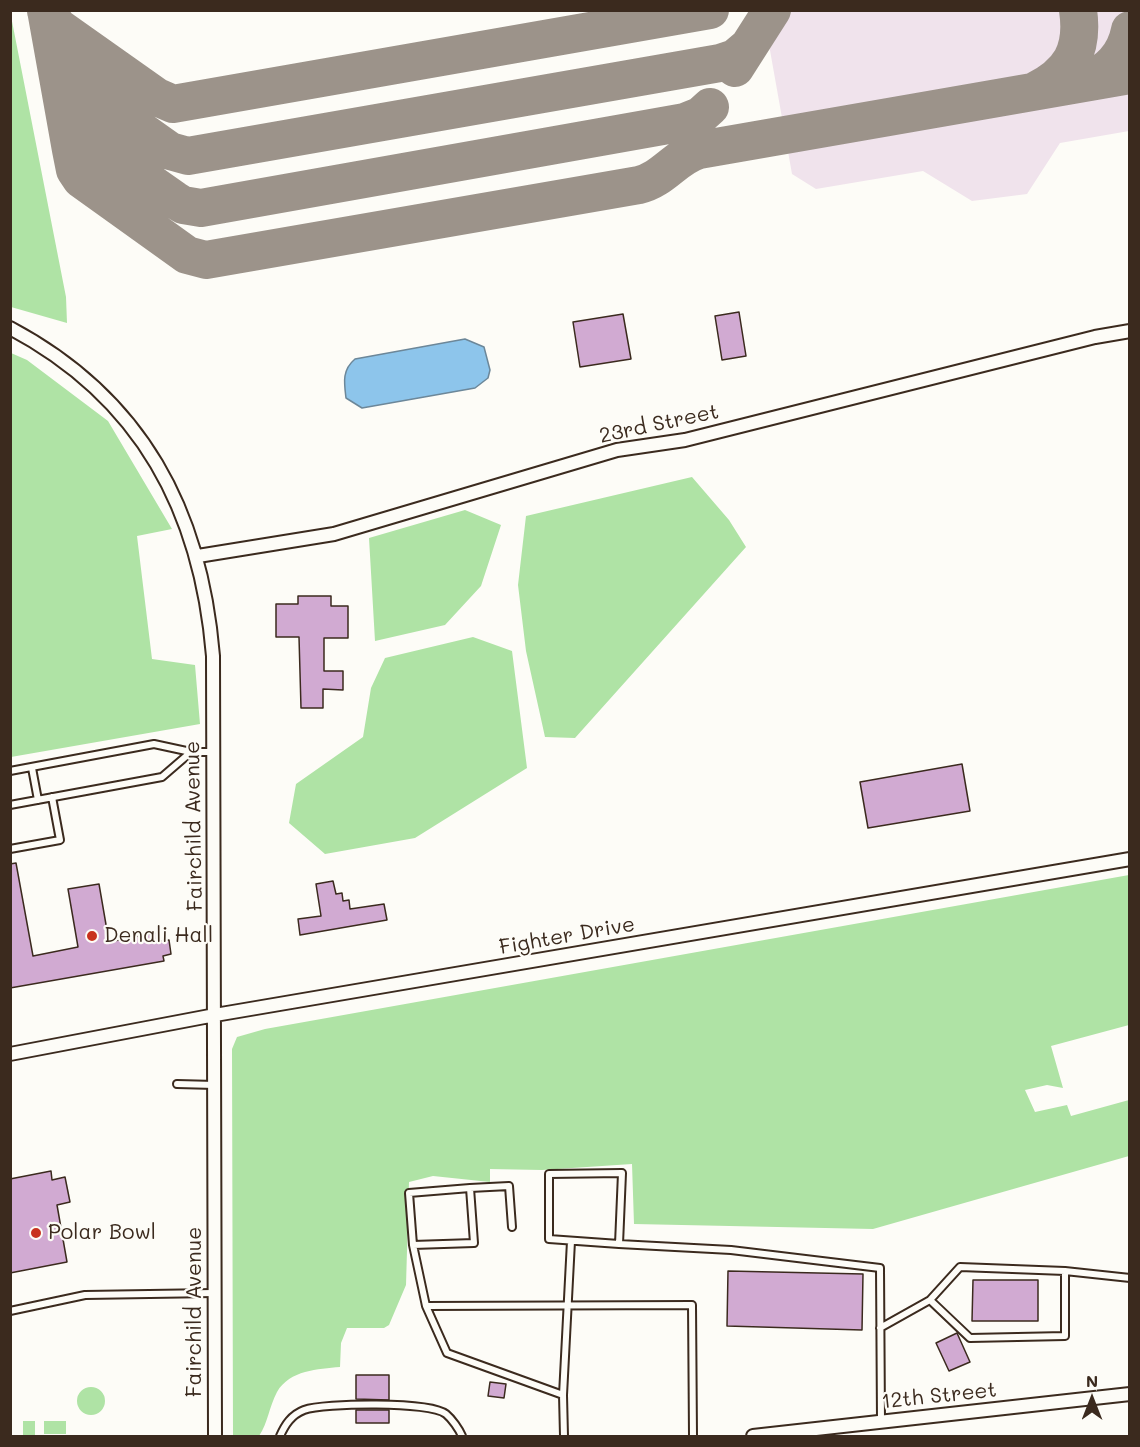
<!DOCTYPE html>
<html>
<head>
<meta charset="utf-8">
<style>
	body { margin:0 }
	#map { position:relative; width:1140px; height:1447px; overflow:hidden; background:#fdfcf7; font-family:Mali,sans-serif }
	canvas { display:block }
	.frame { position:absolute; inset:0; border:12px solid #3b2a1e; pointer-events:none }
	.north { position:absolute; left:1062px; top:1369px; width:60px; height:60px; -webkit-text-stroke:4px #fdfcf7; paint-order:stroke; rotate:0deg; font-size:16px; font-weight:700; line-height:24px; text-align:center; color:#3b2a1e }
	.north::after { content:''; display:block; margin:auto; width:21px; height:27px; background:#3b2a1e; clip-path:polygon(50% 0,100% 100%,50% 72%,0 100%) }
</style>
</head>
<body>
<div id="map">
<canvas width="1140" height="1447"></canvas>
<div class="frame"></div>
<div class="north">N</div>
</div>
<script>
const g = document.querySelector('canvas').getContext('2d');
g.lineJoin = 'round';
function fillPath(path, color) {
  g.fillStyle = color;
  g.fill(path, 'evenodd');
}
function stroke(path, color, width, dash) {
  g.strokeStyle = color;
  g.lineWidth = width;
  g.lineCap = dash ? 'butt' : 'round';
  g.setLineDash(dash || []);
  g.stroke(path);
}
function drawText(font, color, halo, rows, align = 'center') {
  g.font = font + ' Mali,sans-serif';
  g.lineWidth = 4.5;
  g.setLineDash([]);
  g.textBaseline = 'middle';
  g.strokeStyle = halo;
  g.fillStyle = color;
  for (const [text, x, y, turn = 0] of rows) {
    g.save();
    g.translate(x, y);
    g.rotate((+turn || 0) * Math.PI / 180);
    g.textAlign = isNaN(turn) ? turn : align;
    if (halo) g.strokeText(text, 0, 0);
    g.fillText(text, 0, 0);
    g.restore();
  }
}
fillPath(new Path2D(`
	M763 11H1129V131L1060 143 1027 194 972 201 923 171 816 189 792 174Z`), '#f0e3ec');
fillPath(new Path2D(`
	M10 11 66 297 67 323 11 307Z
	M11 353 27 360 108 421 172 529 137 536 152 659 195 665 200 724 11 757Z
	M692 477 729 520 746 547 575 738 545 737 526 651 518 585 526 516Z
	M465 510 501 525 481 586 445 625 375 641 369 538Z
	M473 637 512 651 527 768 415 838 325 854 289 823 296 784 363 737 371 688 385 658Z
	M1129 875V1025L1051 1046 1063 1088 1047 1085 1025 1090 1035 1112 1067 1105 1071 1116 1129 1100V1156L873 1229 634 1224 632 1164 542 1170 490 1169V1182L433 1176 409 1182 406 1285 389 1325 384 1328H347L341 1343 340 1367C318 1369 290 1370 277 1392 269 1407 268 1423 259 1436H233L232 1049 237 1037 265 1029Z
	M77 1401a14 14 0 1 1 28 0a14 14 0 1 1-28 0Z
	M23 1421H35V1436H23Z
	M44 1421H66V1434H44Z`), '#afe3a5');
const water = new Path2D(`
	M465 339 484 347 490 370 488 378 475 388 362 408 346 398C344 382 342 370 355 359Z`);
fillPath(water, '#8dc5eb');
stroke(water, '#6c8799', 1.5);
stroke(new Path2D(`
	M46 10 71 150 75 170 81 179 187 255 206 260 639 185C664 179 675 157 699 150L1130 75
	M46 11 58 27 157 97 173 104 710 10
	M56 63 62 73 74 83 170 151 188 156 720 63 735 58 748 47
	M735 68 772 10
	M1086 82C1109 71 1125 56 1130 30
	M1035 91C1070 73 1084 51 1078 10
	M65 114 78 132 175 200 183 205 201 208 685 122 700 116 710 107`), '#9c938a', 38);
const building = new Path2D(`
	M739 312 746 356 722 360 715 316Z
	M623 314 631 359 580 367 573 322Z
	M298 596H331V606H348V638H324V671H343V690L323 689V708H301L299 637H276V604H298Z
	M962 764 970 811 868 828 860 782Z
	M16 863 33 956 78 947 68 889 99 884 109 942 159 932 160 941 169 940 171 954 163 956 164 961 10 988V864Z
	M333 881 336 894 342 893 343 901 349 900 350 909 384 904 387 920 300 935 298 919 321 916 316 884Z
	M51 1171 52 1180 65 1177 70 1202 57 1205 67 1262 10 1273V1179Z
	M728 1271 863 1274 862 1330 727 1326Z
	M973 1280H1038V1321H972Z
	M957 1333 970 1362 949 1371 936 1343Z
	M356 1375H389V1400L356 1399Z
	M490 1382 506 1384 504 1398 488 1396Z
	M356 1410H389V1423H356Z`);
fillPath(building, '#d1aad2');
stroke(building, '#3b2a1e', 1.5);
const service = new Path2D(`
	M32 768 38 800
	M10 771 154 744 191 752H213
	M10 805 162 777 191 752
	M10 849 60 840 52 797
	M177 1084 215 1085
	M622 1173 619 1244 549 1239V1174Z
	M470 1188 509 1186 512 1227
	M619 1244 731 1250 880 1268 881 1421
	M413 1245 474 1243 470 1188 409 1193 413 1245 426 1306 692 1305 693 1436
	M930 1300 970 1338 1065 1336V1271
	M426 1306 447 1353 563 1395
	M10 1311 85 1295 214 1293
	M880 1328 930 1300 960 1267 1065 1271 1130 1278
	M280 1436C285 1425 291 1415 304 1410 324 1403 430 1401 446 1414 452 1419 459 1429 462 1436
	M564 1436 563 1395 571 1241`);
const minor = new Path2D(`
	M10 328C142 398 201 511 213 656L215 1436
	M198 556 334 534 617 450 685 440 1095 337 1130 331
	M10 1054 215 1015 1130 859
	M753 1436 1130 1394`);
stroke(service, '#3b2a1e', 10);
stroke(minor, '#3b2a1e', 16);
stroke(service, '#fdfcf7', 6);
stroke(minor, '#fdfcf7', 12);
for (const [x, y, r, color] of [
	[92,936,6,"#c8321e"],
	[36,1233,6,"#c8321e"]
]) {
  const dot = new Path2D();
  dot.arc(x, y, r, 0, 2 * Math.PI);
  g.fillStyle = color;
  g.fill(dot);
  stroke(dot, '#fdfcf7', 2);
}
drawText('21px', '#3b2a1e', '#fdfcf7', [
	["23rd Street",659,424,-12],
	["Fairchild Avenue",194,826,-91],
	["Fighter Drive",567,936,-10],
	["Fairchild Avenue",195,1312,-90],
	["12th Street",939,1396,-6]
]);
drawText('21px', '#3b2a1e', '#fdfcf7', [
	["Denali Hall",104,936],
	["Polar Bowl",48,1233]
], 'left');
</script>
</body>
</html>
